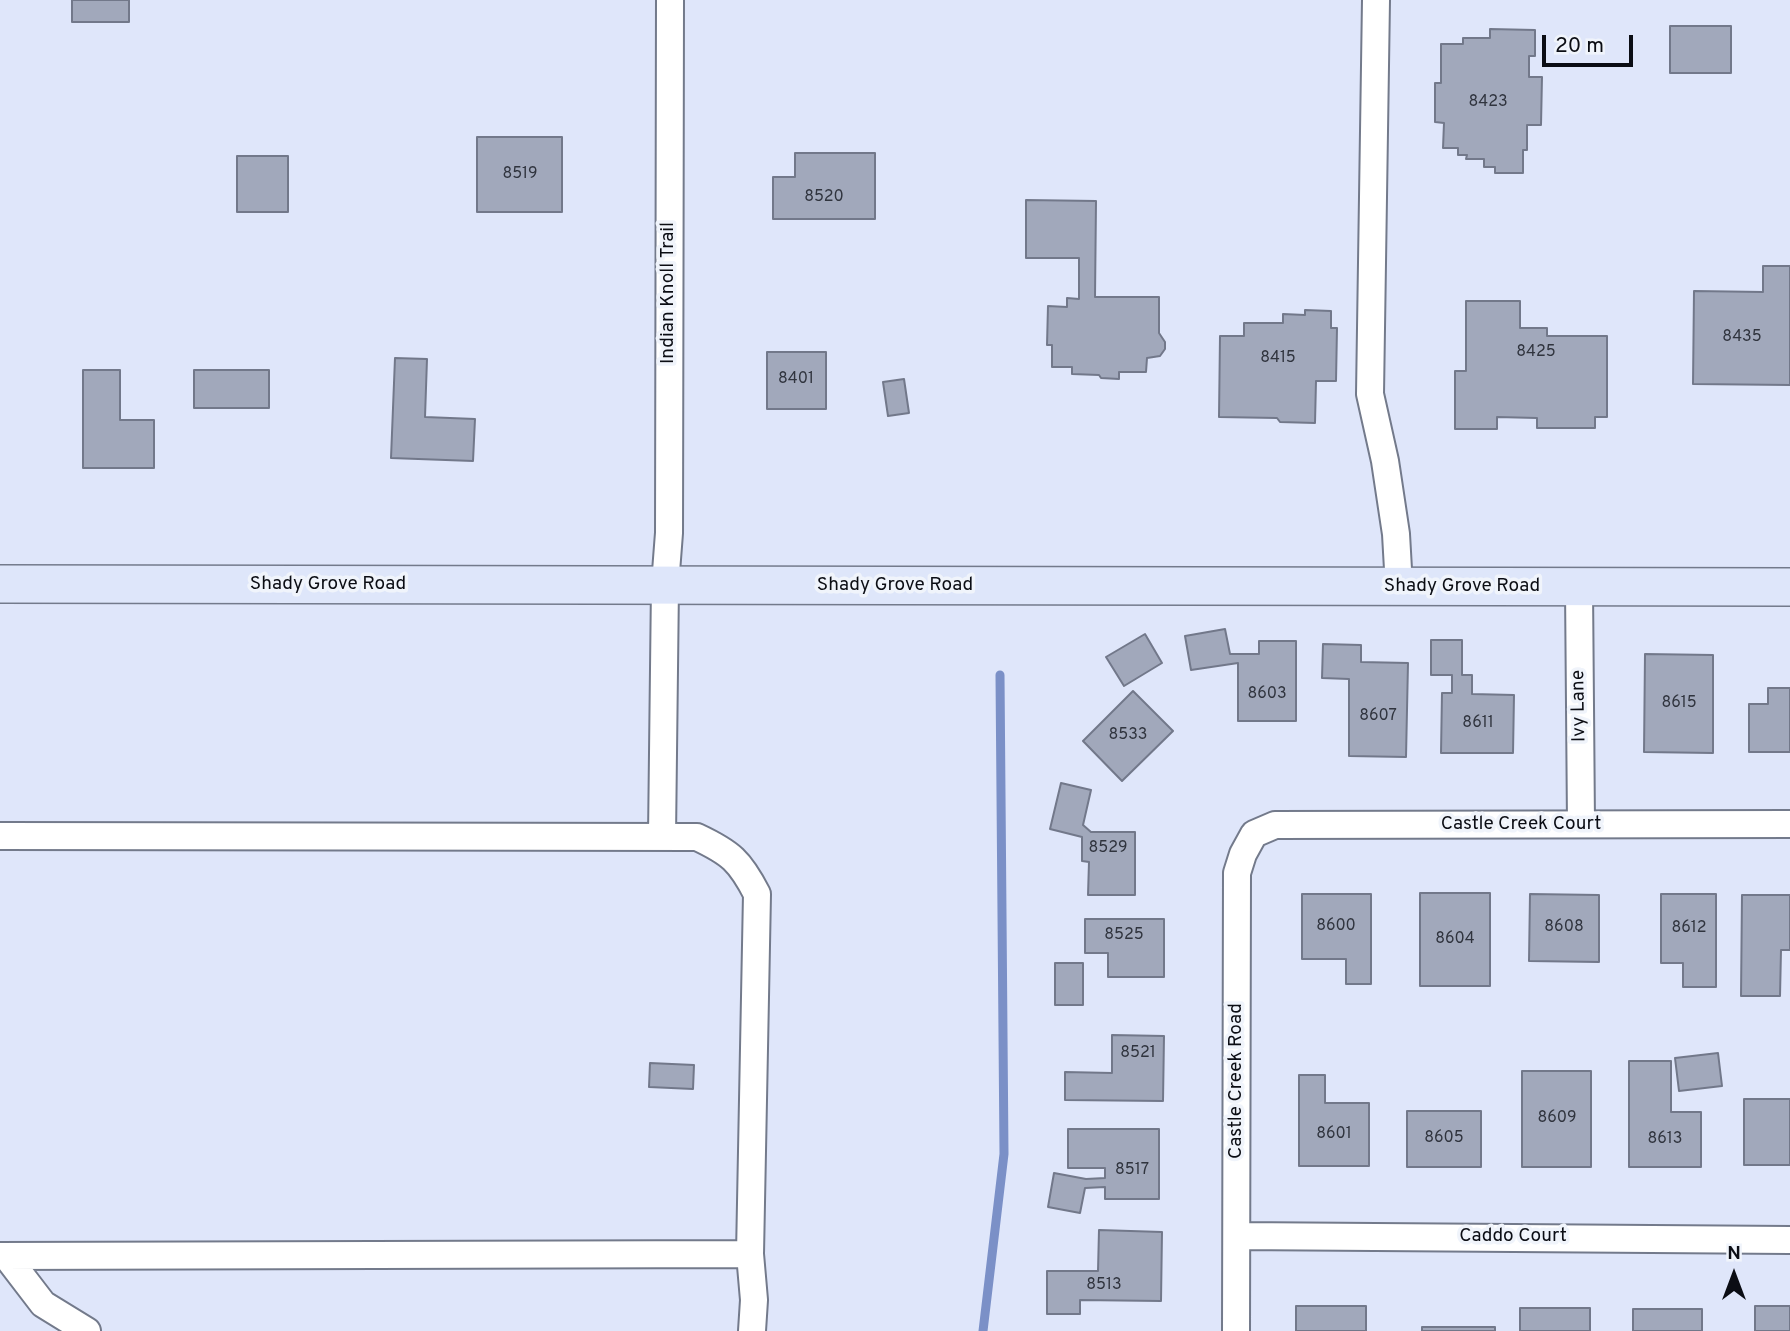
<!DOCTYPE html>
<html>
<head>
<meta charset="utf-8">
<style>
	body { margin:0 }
	#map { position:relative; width:1790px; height:1331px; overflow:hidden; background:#dfe6fa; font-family:Overpass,sans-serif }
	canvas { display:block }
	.north { position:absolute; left:1699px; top:1240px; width:70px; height:70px; -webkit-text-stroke:5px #f0f4fb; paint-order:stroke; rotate:0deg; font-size:19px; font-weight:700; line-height:28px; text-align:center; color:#0b0d14 }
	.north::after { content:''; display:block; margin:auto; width:24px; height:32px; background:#0b0d14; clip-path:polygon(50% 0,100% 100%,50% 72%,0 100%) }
	.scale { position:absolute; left:1542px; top:35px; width:91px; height:32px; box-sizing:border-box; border:4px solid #0b0d14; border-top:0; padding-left:9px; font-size:21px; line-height:24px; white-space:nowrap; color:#0b0d14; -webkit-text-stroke:5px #f0f4fb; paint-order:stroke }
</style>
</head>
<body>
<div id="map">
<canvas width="1790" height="1331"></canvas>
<div class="north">N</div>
<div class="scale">20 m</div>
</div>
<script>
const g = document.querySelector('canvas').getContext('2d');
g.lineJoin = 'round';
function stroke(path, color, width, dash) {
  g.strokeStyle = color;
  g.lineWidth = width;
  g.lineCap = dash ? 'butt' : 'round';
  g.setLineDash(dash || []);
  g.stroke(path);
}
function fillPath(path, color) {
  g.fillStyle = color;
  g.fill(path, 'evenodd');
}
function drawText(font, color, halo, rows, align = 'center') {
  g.font = font + ' Overpass,sans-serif';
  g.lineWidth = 7;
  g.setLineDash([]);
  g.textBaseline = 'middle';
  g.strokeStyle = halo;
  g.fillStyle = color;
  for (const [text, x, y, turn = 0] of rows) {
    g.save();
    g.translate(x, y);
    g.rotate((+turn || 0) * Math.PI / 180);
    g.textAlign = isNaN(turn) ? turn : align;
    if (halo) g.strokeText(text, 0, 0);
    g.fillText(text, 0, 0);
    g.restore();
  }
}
stroke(new Path2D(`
	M983 1331 1004 1154 1000 675`), '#7b90c7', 9);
const building = new Path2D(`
	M72 0H129V22H72Z
	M1670 26H1731V73H1670Z
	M1490 29 1535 30V56H1529V77H1542L1541 125H1527V150H1523V173H1495V167H1484V159H1466L1467 155H1458V148H1443L1444 123 1435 122V83H1441V44H1463V38H1490Z
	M477 137H562V212H477Z
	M795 153H875V219H773V177H795Z
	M237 156H288V212H237Z
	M1026 200 1096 201 1095 297H1159V333L1165 342V349L1160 356 1147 358 1146 372H1119V379L1101 378 1099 375 1072 374V367H1052V345H1047L1048 306 1067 307V298L1079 299V258H1026Z
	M1763 266H1790V385L1693 384 1694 291 1763 292Z
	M1466 301H1520V328H1547V336H1607V417H1595V428H1537V418L1497 417V429H1455V371H1466Z
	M1305 310 1331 311V328H1337L1336 381H1316L1315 423 1280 422 1277 418 1219 417 1220 336H1244V323H1283V314L1305 315Z
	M767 352H826V409H767Z
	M395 358 427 359 425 417 475 419 473 461 391 458Z
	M83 370H120V420H154V468H83Z
	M194 370H269V408H194Z
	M904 379 909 413 888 416 883 382Z
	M1225 629 1230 654H1259V641H1296V721H1238V663L1191 670 1185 636Z
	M1145 634 1162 663 1124 686 1106 657Z
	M1431 640H1462V675H1472V694L1514 695 1513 753H1441L1442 693H1452V675H1431Z
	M1323 644 1361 645V662L1408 663 1406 757 1349 756V679L1322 678Z
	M1645 654 1713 655V753L1644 752Z
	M1768 688H1790V752H1749V704H1768Z
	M1133 691 1173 731 1122 781 1083 741Z
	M1061 783 1091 790 1083 825 1091 832H1135V895H1088L1089 862 1082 861V837L1050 829Z
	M1420 893H1490V986H1420Z
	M1302 894H1371V984H1346V959H1302Z
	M1530 894 1599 895V962L1529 961Z
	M1661 894H1716V987H1683V963H1661Z
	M1742 895H1790V950H1781L1780 996H1741Z
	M1085 919H1164V977H1108V953H1085Z
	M1055 963H1083V1005H1055Z
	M1112 1035 1164 1036 1163 1101 1065 1100V1072L1112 1073Z
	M1718 1053 1722 1086 1679 1091 1675 1058Z
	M1629 1061H1671V1112H1701V1167H1629Z
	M650 1063 694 1065 693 1089 649 1087Z
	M1522 1071H1591V1167H1522Z
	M1299 1075H1325V1103H1369V1166H1299Z
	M1744 1099H1790V1165H1744Z
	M1407 1111H1481V1167H1407Z
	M1068 1129H1159V1199H1105V1187L1085 1188 1080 1213 1048 1207 1054 1173 1086 1179 1105 1178V1168H1068Z
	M1099 1230 1162 1232 1161 1301 1080 1300V1314H1047V1271H1098Z
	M1296 1306H1366V1331H1296Z
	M1755 1306H1790V1331H1755Z
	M1520 1308H1590V1331H1520Z
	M1633 1309H1702V1331H1633Z
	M1422 1327H1495V1331H1422Z`);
fillPath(building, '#a1a8bb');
stroke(building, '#72788a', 2);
const street = new Path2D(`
	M1376 0 1370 394 1385 461 1396 534 1399 587
	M1579 588 1581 824
	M0 836 697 837C731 853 740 861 757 894L750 1254 0 1256
	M662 837 665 585 669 533 670 0
	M1237 1236 1790 1240
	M750 1254 754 1300 752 1331
	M7 1257 43 1304 87 1331
	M1236 1331 1237 873 1243 854 1254 834 1275 825 1790 824`);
const secondary = new Path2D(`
	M0 584 1790 587`);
stroke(street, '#737a8b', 30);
stroke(secondary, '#737a8b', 40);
stroke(street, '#fff', 26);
stroke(secondary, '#dee6fa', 37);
drawText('16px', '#30343e', null, [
	["8423",1488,103],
	["8519",520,175],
	["8520",824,198],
	["8435",1742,338],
	["8425",1536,353],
	["8415",1278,359],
	["8401",796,380],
	["8603",1267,695],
	["8615",1679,704],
	["8607",1378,717],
	["8611",1478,724],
	["8533",1128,736],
	["8529",1108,849],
	["8600",1336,927],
	["8608",1564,928],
	["8612",1689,929],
	["8525",1124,936],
	["8604",1455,940],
	["8521",1138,1054],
	["8609",1557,1119],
	["8601",1334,1135],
	["8605",1444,1139],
	["8613",1665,1140],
	["8517",1132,1171],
	["8513",1104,1286]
]);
drawText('19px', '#0b0d14', '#f0f4fb', [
	["Indian Knoll Trail",669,293,-90],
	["Shady Grove Road",328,585],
	["Shady Grove Road",895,586],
	["Shady Grove Road",1462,587],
	["Ivy Lane",1580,706,-91],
	["Castle Creek Court",1521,825],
	["Castle Creek Road",1237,1081,-90],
	["Caddo Court",1513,1237]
]);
</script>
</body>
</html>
